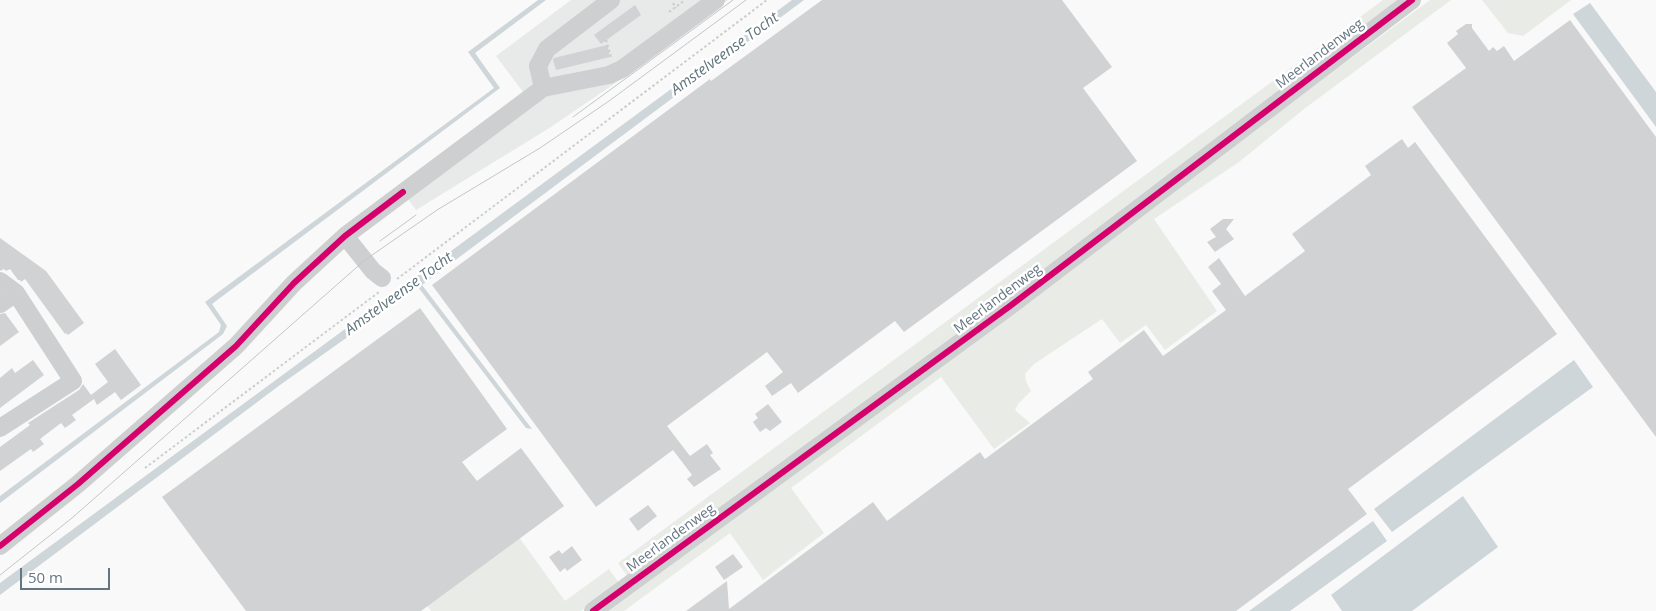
<!DOCTYPE html>
<html>
<head>
<meta charset="utf-8">
<style>
	body { margin:0 }
	#map { position:relative; width:1656px; height:611px; overflow:hidden; background:#f9f9f9; font-family:"Open Sans",sans-serif }
	canvas { display:block }
	.scale { position:absolute; left:20px; top:568px; width:90px; height:22px; box-sizing:border-box; border:2px solid #657683; border-top:0; padding-left:6px; font-size:15px; line-height:18px; white-space:nowrap; color:#657683; -webkit-text-stroke:4px #fff; paint-order:stroke }
</style>
</head>
<body>
<div id="map">
<canvas width="1656" height="611"></canvas>
<div class="scale">50 m</div>
</div>
<script>
const g = document.querySelector('canvas').getContext('2d');
g.lineJoin = 'round';
function fillPath(path, color) {
  g.fillStyle = color;
  g.fill(path, 'evenodd');
}
function stroke(path, color, width, dash) {
  g.strokeStyle = color;
  g.lineWidth = width;
  g.lineCap = dash ? 'butt' : 'round';
  g.setLineDash(dash || []);
  g.stroke(path);
}
function drawText(font, color, halo, rows, align = 'center') {
  g.font = font + ' "Open Sans",sans-serif';
  g.lineWidth = 5;
  g.setLineDash([]);
  g.textBaseline = 'middle';
  g.strokeStyle = halo;
  g.fillStyle = color;
  for (const [text, x, y, turn = 0] of rows) {
    g.save();
    g.translate(x, y);
    g.rotate((+turn || 0) * Math.PI / 180);
    g.textAlign = isNaN(turn) ? turn : align;
    if (halo) g.strokeText(text, 0, 0);
    g.fillText(text, 0, 0);
    g.restore();
  }
}
fillPath(new Path2D(`
	M571 0H728L614 84 551 127 416 210 398 185 523 92 496 56Z`), '#e8e9e9');
fillPath(new Path2D(`
	M1383 0H1409L628 577 618 563Z
	M1430 0H1451L1304 109 1239 162 1154 219 1217 311 1165 350 1146 325 1120 343 1102 319 1034 364 1025 374 1026 381 1031 391 1019 403 1015 410 1030 423 994 449 941 377 791 488 824 533 763 580 730 533 624 611H603Z
	M1482 0H1571L1523 36 1508 33Z
	M516 533 565 601 609 569 619 583 581 611H431L423 600Z`), '#e8ebe6');
fillPath(new Path2D(`
	M538 0H546L475 53 500 88 212 304 227 326 223 334 0 503V496L219 332 221 325 205 302 494 88 468 52Z
	M792 0H804L422 285 532 429 526 428 418 287 280 385 0 595V583Z
	M1590 3 1656 92V127L1573 14Z
	M1574 360 1593 387 1392 532 1374 509Z
	M1463 496 1498 547 1412 611H1342L1331 595Z
	M1373 521 1387 541 1290 611H1249Z`), '#ced6d9');
fillPath(new Path2D(`
	M822 0H1062L1112 67 1083 88 1137 161 904 332 895 321 798 393 791 383 772 396 765 386 783 372 767 352 667 426 690 456 707 444 713 453 710 455 721 469 694 487 687 479 692 475 673 450 596 507 432 285 710 79 711 81Z
	M635 5 641 15 601 44 594 35Z
	M1570 20 1656 137V437L1412 107 1466 68 1447 43 1458 34 1456 31 1466 24H1472V28L1489 51 1493 47 1497 51 1504 46 1514 61Z
	M607 45 610 57 556 70 553 60 554 58Z
	M1402 139 1408 148 1415 142 1557 334 1348 489 1367 514 1236 611H686L727 581 729 609 873 502 887 521 980 452 985 459 1093 379 1088 372 1144 330 1163 356 1226 310 1212 291 1221 284 1208 267 1219 258 1245 296 1305 251 1292 234 1371 175 1365 166Z
	M1223 219H1234L1226 229 1234 239 1215 252 1207 242 1216 237 1210 229Z
	M0 238 46 271 84 323 68 335 66 333 65 334 25 279 21 282 20 280H18L10 269 6 271 4 269 0 271Z
	M420 308 507 429 462 462 477 481 521 448 564 506 421 611H246L162 497Z
	M5 313 19 332 0 346V314Z
	M115 349 141 385 121 400 115 392 97 405 94 399 72 415 76 420 65 428 61 423 40 439 44 444 33 452 31 449 0 471V447L30 425 28 423 79 390 83 384 91 395 108 382 95 364Z
	M33 360 44 375 0 408V378L12 368 15 373Z
	M768 404 782 422 770 431 766 428 760 432 753 422 758 418 755 414Z
	M648 505 657 516 638 531 629 519Z
	M572 546 582 560 567 571 565 568 560 572 549 557 559 550 562 554Z
	M733 554 743 567 724 580 715 567Z`), '#d0d2d3');
stroke(new Path2D(`
	M673 3 676 8
	M669 12 685 0
	M606 40 611 57
	M397 279 767 0
	M145 468 379 292`), '#cbcccd', 2, [2.5, 2.5]);
stroke(new Path2D(`
	M543 88 538 66 547 49 611 0
	M345 236 373 271 382 278
	M0 281 16 293 73 381 0 428
	M0 304 16 293
	M0 546 78 484 236 346 294 283 345 236 543 88 609 75 622 69 716 0
	M593 611 1010 306 1412 0`), '#cecfd0', 18);
stroke(new Path2D(`
	M573 117 733 0
	M380 241 416 215
	M0 575 72 518 365 260 437 210 540 148 609 101 746 0`), '#c3c5c6', 1);
stroke(new Path2D(`
	M0 546 78 484 236 346 294 283 345 236 403 192
	M593 611 1010 306 1412 0`), '#d6006c', 6);
drawText('14px', '#657683', '#fff', [
	["Meerlandenweg",1320,54,-37],
	["Meerlandenweg",998,299,-37],
	["Meerlandenweg",671,538,-36]
]);
drawText('italic 15px', '#60757c', '#fff', [
	["Amstelveense Tocht",725,54,-36],
	["Amstelveense Tocht",399,294,-36]
]);
</script>
</body>
</html>
